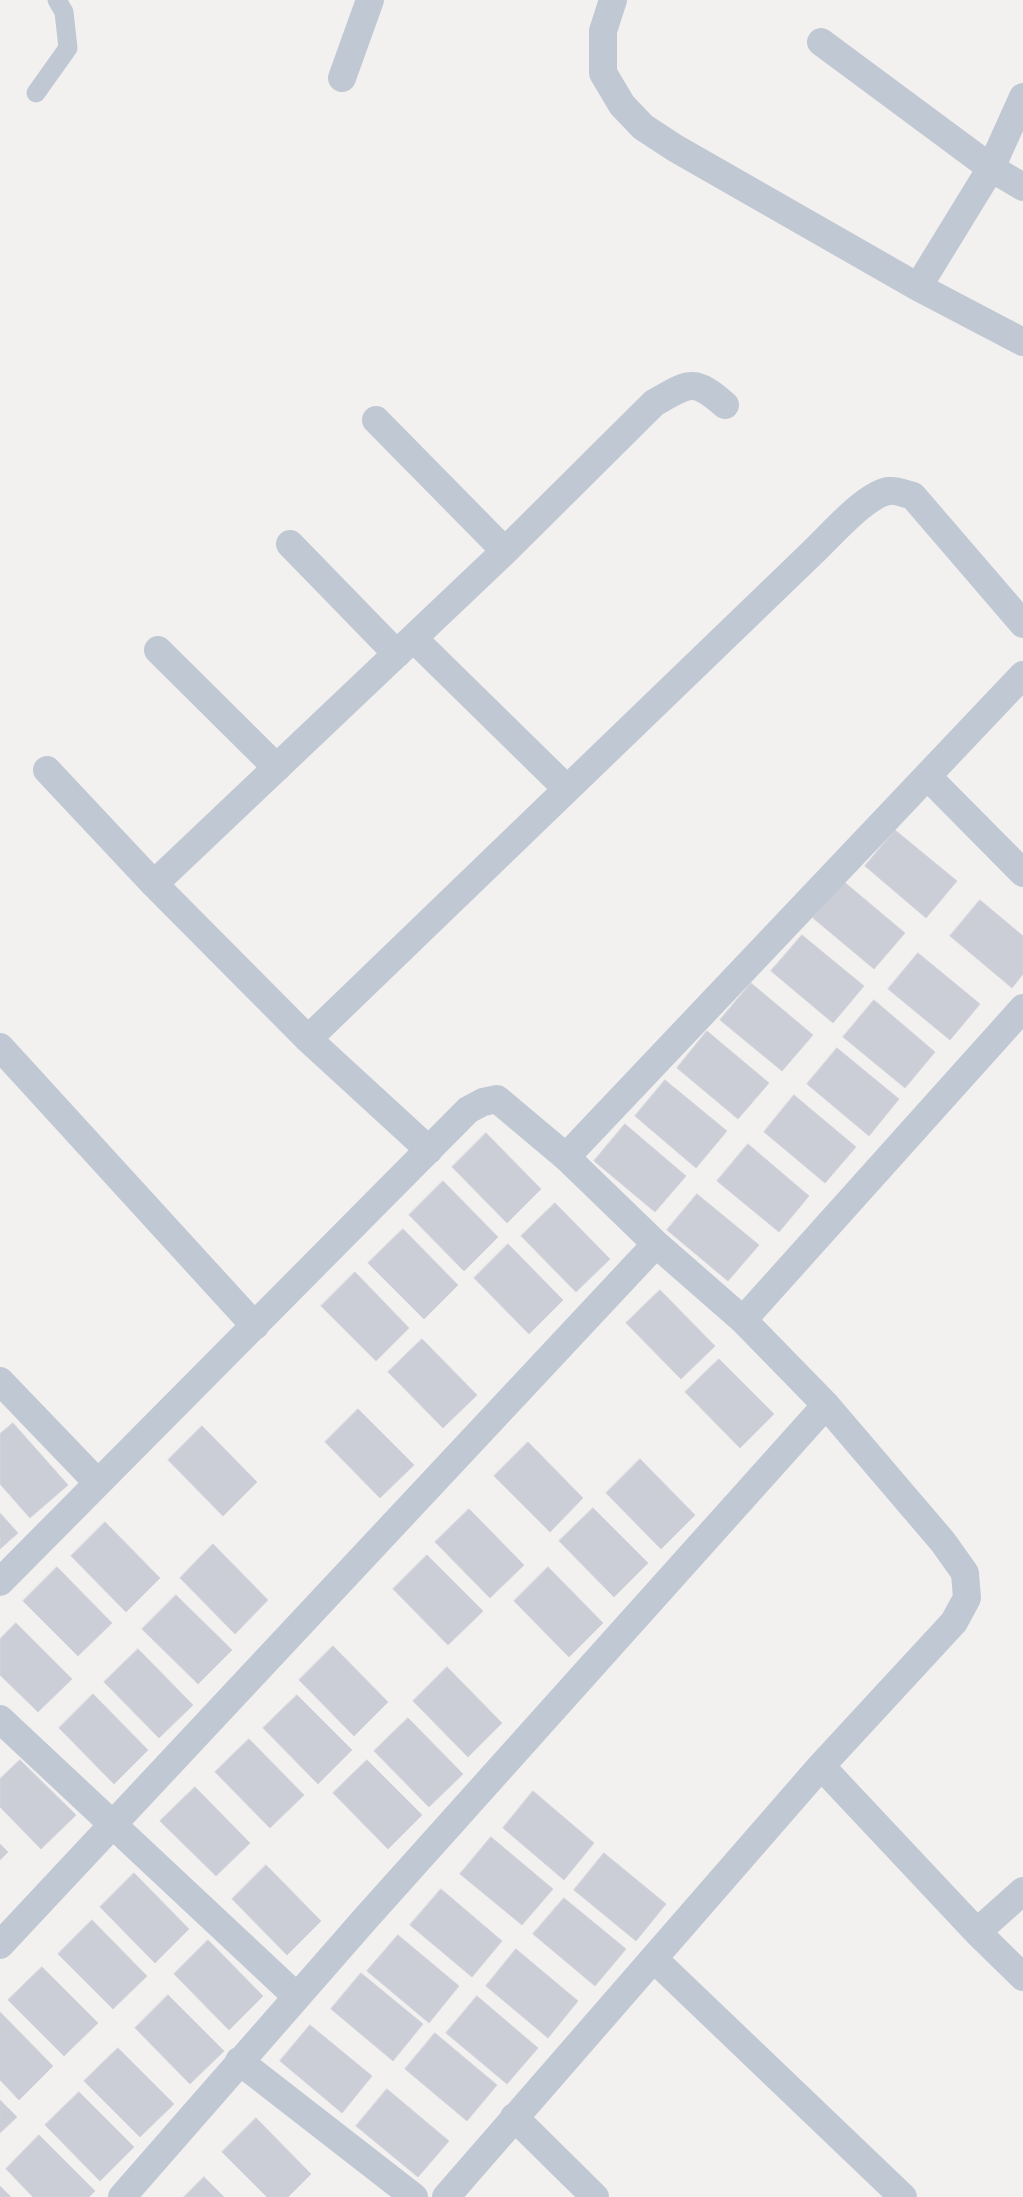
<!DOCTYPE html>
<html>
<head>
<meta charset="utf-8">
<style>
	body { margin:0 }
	canvas { display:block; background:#f3f0f0 }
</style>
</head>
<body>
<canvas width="1023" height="2197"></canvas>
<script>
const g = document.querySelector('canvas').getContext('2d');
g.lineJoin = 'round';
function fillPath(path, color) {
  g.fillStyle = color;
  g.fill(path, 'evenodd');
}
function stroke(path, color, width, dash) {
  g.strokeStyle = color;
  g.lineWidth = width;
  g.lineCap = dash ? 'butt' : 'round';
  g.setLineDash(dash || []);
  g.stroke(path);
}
const building = new Path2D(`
	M895 830 957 881 926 918 865 866Z
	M843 881 905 933 874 969 813 918Z
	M980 900 1023 936V974L1012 988 950 936Z
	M802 935 864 986 833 1023 771 971Z
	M918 953 980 1004 950 1040 888 989Z
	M751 983 813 1035 782 1071 720 1020Z
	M874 1000 935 1052 905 1088 843 1037Z
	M707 1031 769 1083 738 1119 677 1068Z
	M837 1048 899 1099 869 1136 807 1084Z
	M665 1080 727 1131 696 1168 635 1116Z
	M794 1095 856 1147 825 1183 764 1132Z
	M625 1124 686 1176 655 1212 594 1161Z
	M486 1133 541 1189 507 1223 452 1167Z
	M748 1144 809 1196 779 1232 717 1181Z
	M443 1181 498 1237 464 1271 409 1215Z
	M697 1194 759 1245 728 1281 667 1230Z
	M555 1203 610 1259 576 1292 521 1236Z
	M403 1229 458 1285 424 1319 368 1263Z
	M508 1244 563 1300 529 1334 474 1278Z
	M355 1272 409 1328 376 1361 321 1306Z
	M660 1290 715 1346 681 1379 626 1323Z
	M422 1339 477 1395 443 1428 388 1372Z
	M719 1359 774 1414 740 1448 685 1392Z
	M358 1409 414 1465 380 1498 325 1442Z
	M13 1423 68 1485 30 1518 0 1484V1434Z
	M202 1426 257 1482 223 1516 168 1460Z
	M528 1442 583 1498 550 1532 494 1476Z
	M640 1459 695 1515 661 1549 606 1493Z
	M593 1508 648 1563 614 1597 559 1541Z
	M469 1509 524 1565 490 1598 435 1542Z
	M0 1513 18 1533 0 1549Z
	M105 1522 160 1578 126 1612 71 1556Z
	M213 1544 268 1600 235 1634 180 1578Z
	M427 1555 483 1611 448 1645 393 1589Z
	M57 1567 112 1623 78 1656 23 1601Z
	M548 1567 603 1623 569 1657 514 1601Z
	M176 1595 232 1650 198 1684 142 1629Z
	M16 1623 72 1679 38 1712 0 1675V1639Z
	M333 1646 388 1702 354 1736 299 1680Z
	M138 1649 193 1705 159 1738 104 1682Z
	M447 1667 502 1723 468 1757 413 1701Z
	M93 1694 148 1750 114 1784 59 1728Z
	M297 1695 352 1750 318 1784 263 1728Z
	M408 1718 463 1774 429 1807 374 1751Z
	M249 1739 304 1795 270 1828 215 1772Z
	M20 1760 76 1815 41 1849 0 1807V1779Z
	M367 1760 422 1815 388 1849 333 1793Z
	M195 1787 250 1843 216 1876 160 1821Z
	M533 1791 594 1843 564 1880 503 1828Z
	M491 1837 553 1889 522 1925 460 1874Z
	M0 1844 8 1852 0 1860Z
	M604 1853 666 1904 636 1941 574 1890Z
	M266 1865 321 1921 287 1955 232 1899Z
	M134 1873 189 1929 155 1963 100 1907Z
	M441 1889 502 1941 472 1977 410 1925Z
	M564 1898 626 1949 595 1986 533 1934Z
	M92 1920 147 1976 113 2009 58 1954Z
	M398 1935 459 1986 429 2023 367 1971Z
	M208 1940 263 1996 229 2030 174 1974Z
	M516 1949 578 2001 548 2038 486 1986Z
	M42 1967 98 2023 64 2056 8 2000Z
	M361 1973 423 2024 393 2061 331 2009Z
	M168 1995 224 2051 190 2084 135 2028Z
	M477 1996 538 2048 507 2084 446 2033Z
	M0 2012 53 2066 19 2100 0 2080Z
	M310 2025 372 2076 342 2113 280 2061Z
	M435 2033 497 2085 467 2121 405 2069Z
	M118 2048 174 2104 140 2137 84 2081Z
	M387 2089 449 2141 418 2177 356 2126Z
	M79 2092 134 2147 100 2181 45 2125Z
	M0 2100 17 2117 0 2133Z
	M256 2118 311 2174 288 2197H267L222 2152Z
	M39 2135 95 2191 89 2197H33L6 2169Z
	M204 2177 224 2197H184Z
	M0 2186 11 2197H0Z`);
fillPath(building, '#cbced6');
stroke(building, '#d3d5dc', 1);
stroke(new Path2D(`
	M36 93 68 48 64 12 57 0`), '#c0c9d3', 19);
stroke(new Path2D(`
	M613 0 603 31V73L622 105 643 127 675 148 918 287 1023 342
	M821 42 991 168 1023 187
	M342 78 370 0
	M918 287 991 168 1023 97
	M376 420 505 551
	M290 544 397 654
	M413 638 567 789
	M158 650 277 768
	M47 770 154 884 308 1039 429 1150
	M927 776 1023 873
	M154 884 505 551 654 403C689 383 693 377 725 405
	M308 1039 813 552C830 536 866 494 889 491 897 490 906 494 913 496L1023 624
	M0 1047 255 1326
	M566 1157 1023 675
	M743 1320 1023 1008
	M0 1381 98 1483
	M0 1582 468 1110 483 1102 497 1099 566 1157 656 1244
	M0 1719 297 1997
	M821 1766 977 1932 1023 1977
	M977 1932 1023 1891
	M0 1945 656 1244 743 1320 826 1405 943 1542 965 1573 967 1598 954 1622 821 1766 446 2197
	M654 1959 903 2197
	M239 2061 414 2197
	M514 2117 595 2197
	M122 2197 366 1918 826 1405`), '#c0c9d3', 28);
</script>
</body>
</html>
